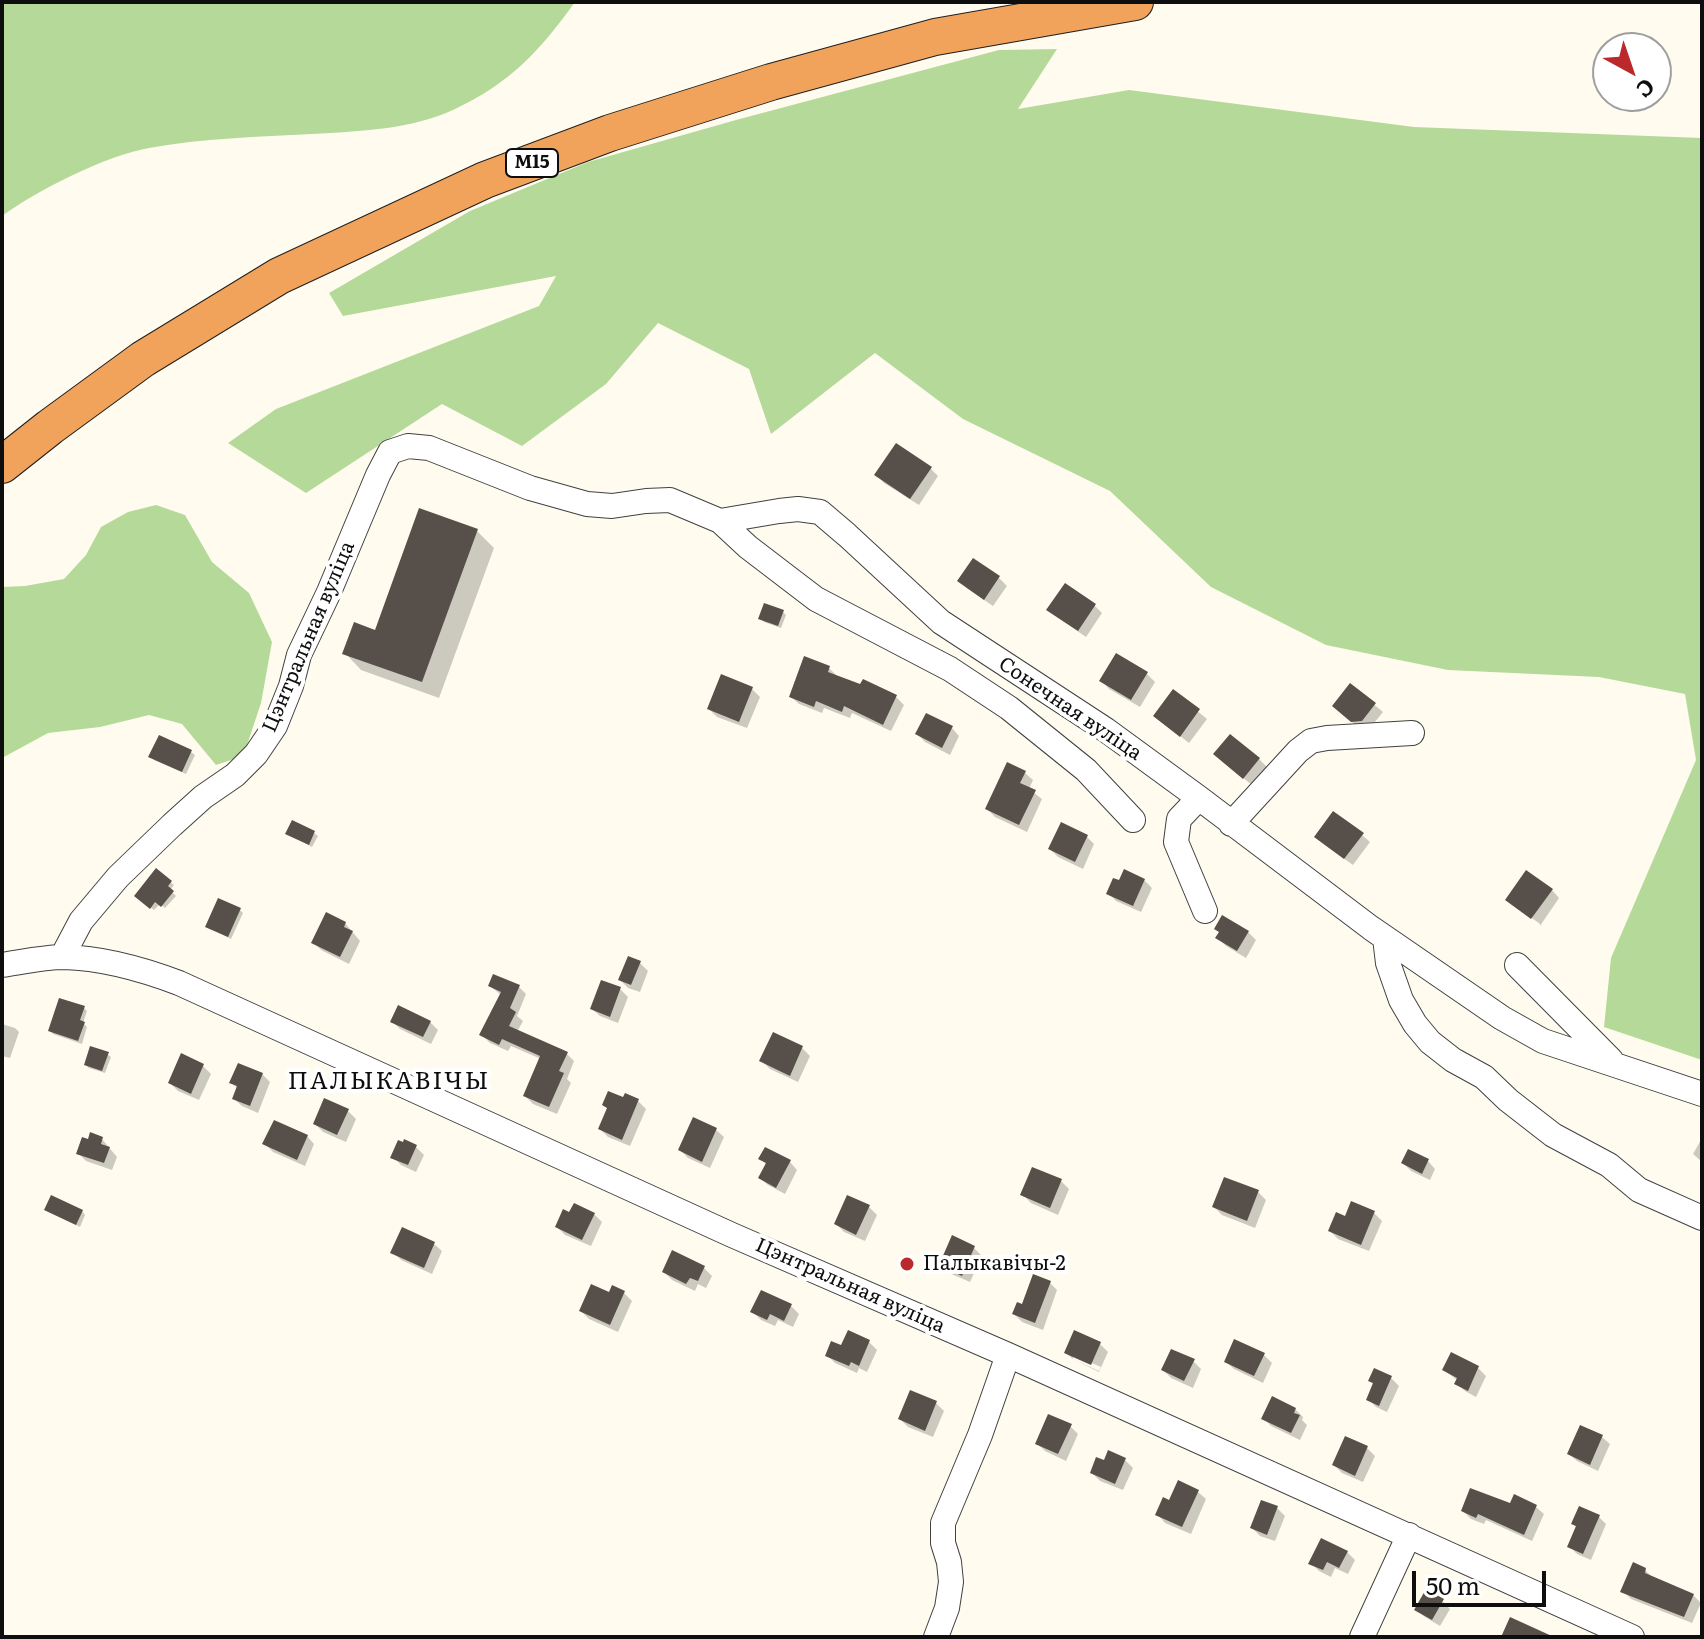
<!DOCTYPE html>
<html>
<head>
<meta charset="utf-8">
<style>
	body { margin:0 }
	#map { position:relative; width:1704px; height:1639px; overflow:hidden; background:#fffcef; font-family:Literata,serif }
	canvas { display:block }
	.frame { position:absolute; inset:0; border:4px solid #0e0e0e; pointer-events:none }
	.north { position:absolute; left:1592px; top:32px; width:80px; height:80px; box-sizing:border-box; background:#fff; border:2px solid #9f9f9f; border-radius:50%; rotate:140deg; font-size:22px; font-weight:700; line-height:32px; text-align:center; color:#0e0e0e }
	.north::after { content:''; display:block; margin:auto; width:28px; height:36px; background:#bb292d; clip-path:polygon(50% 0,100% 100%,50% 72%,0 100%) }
	.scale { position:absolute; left:1412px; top:1571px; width:134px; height:36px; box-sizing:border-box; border:4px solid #0e0e0e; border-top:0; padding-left:10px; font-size:24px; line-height:28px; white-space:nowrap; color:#0e0e0e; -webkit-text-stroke:6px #fff; paint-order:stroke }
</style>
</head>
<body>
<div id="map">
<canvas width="1704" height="1639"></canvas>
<div class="frame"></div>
<div class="north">С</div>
<div class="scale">50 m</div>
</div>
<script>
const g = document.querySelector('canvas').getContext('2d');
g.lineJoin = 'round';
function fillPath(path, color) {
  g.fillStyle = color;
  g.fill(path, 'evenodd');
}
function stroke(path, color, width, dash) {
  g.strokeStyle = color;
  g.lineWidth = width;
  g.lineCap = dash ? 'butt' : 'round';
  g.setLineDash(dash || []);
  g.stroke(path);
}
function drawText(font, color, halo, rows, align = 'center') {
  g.font = font + ' Literata,serif';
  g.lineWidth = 8;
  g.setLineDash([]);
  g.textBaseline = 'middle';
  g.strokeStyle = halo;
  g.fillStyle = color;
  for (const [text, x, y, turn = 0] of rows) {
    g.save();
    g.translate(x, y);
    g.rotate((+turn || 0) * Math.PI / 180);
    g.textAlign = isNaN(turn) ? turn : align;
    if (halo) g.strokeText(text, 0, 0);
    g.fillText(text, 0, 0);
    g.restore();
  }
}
fillPath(new Path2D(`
	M2 2H575C540 51 510 83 455 109 411 130 360 131 312 134 258 137 203 138 149 148 107 155 36 191 2 216Z
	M1057 49 1018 109 1129 90 1414 127 1702 138V1060L1604 1027 1611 958 1696 760 1685 694 1599 677 1448 670 1326 645 1211 587 1110 491 963 419 875 353 771 434 749 369 658 323 606 384 522 446 442 404 306 493 228 443 276 409 539 306 556 276 343 316 329 293 470 211 588 162 736 120 999 50Z
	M156 505 185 515 212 562 249 593 272 642 261 703 247 745 234 759 216 765 182 724 149 715 100 727 48 733 2 758V587L25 586 64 579 86 555 101 527 128 512Z`), '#b5d999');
fillPath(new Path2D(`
	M930 468 938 476 919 505 884 483 877 475Z
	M477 531 494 548 439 698 361 670 345 653 376 632Z
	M974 561 999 578 1007 586 993 606 968 589 960 581Z
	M1094 605 1102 613 1086 637 1057 617 1049 610Z
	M783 612 786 615 781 628 764 622 761 618Z
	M1116 656 1147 674 1155 682 1140 707 1109 689 1102 681Z
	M829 668 837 676 896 697 904 705 891 731 852 713 850 718 824 708 822 713 799 704 791 697Z
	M1351 685 1383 712 1370 728 1361 729 1342 714Z
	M752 689 760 697 747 728 717 717 709 709Z
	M1174 692 1207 719 1189 743 1155 716Z
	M952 728 959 736 950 755 925 742 917 734Z
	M160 738 191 752 195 755 186 774 154 760Z
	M1259 759 1267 767 1252 785 1223 762Z
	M1025 773 1033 780 1029 789 1042 799 1027 832 995 817 987 809Z
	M314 833 318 836 312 847 288 834Z
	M1362 835 1370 842 1353 865 1325 845Z
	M1086 836 1094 844 1083 869 1058 857 1050 849Z
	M156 871 174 885 170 890 176 896 165 908 160 904 154 910 136 896Z
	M1144 880 1152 888 1141 912 1116 901 1108 893Z
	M1552 890 1559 898 1540 926V924L1513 904Z
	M240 910 243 913 231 939 207 927Z
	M1223 918 1248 932 1256 940 1246 958 1226 946 1218 938Z
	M345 923 360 941 349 964 321 950 313 942Z
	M640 963 648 971 640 992 628 988 620 980Z
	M490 986H518L526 994 517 1016 523 1021 517 1032 566 1053 574 1061 567 1079 571 1083 557 1114 533 1104 525 1096 541 1059 511 1046 508 1051 490 1043 482 1035 501 995Z
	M620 989 628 997 618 1023 600 1016 592 1009Z
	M84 1008 87 1011 83 1023 87 1027 82 1044 53 1034 50 1031Z
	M392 1021 430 1022 438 1030 431 1044 400 1029Z
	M2 1024 15 1028 19 1032 10 1058 2 1056Z
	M774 1035 802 1048 810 1056 798 1082 770 1069 762 1061Z
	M107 1054 111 1057 105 1073 89 1068 86 1065Z
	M182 1056 203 1066 211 1074 199 1100 178 1091 170 1083Z
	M262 1074 270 1082 258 1113 242 1106 234 1099 238 1089 232 1083Z
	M626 1095 638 1101 646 1109 630 1146 608 1137 600 1129Z
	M348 1111 356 1119 346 1142 323 1132 315 1124Z
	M716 1130 724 1137 710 1168 688 1158 680 1150Z
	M307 1136 314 1144 305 1166 273 1152 265 1144Z
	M1702 1138V1162L1693 1154Z
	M102 1139 117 1157 112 1170 86 1161 78 1153Z
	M416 1147 424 1155 416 1172 401 1165 393 1157Z
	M761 1159 790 1162 797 1170 785 1194 768 1185 760 1178 767 1165Z
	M1428 1161 1435 1169 1430 1180 1411 1171 1403 1163Z
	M1061 1181 1069 1189 1058 1215 1031 1203 1023 1195Z
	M1258 1192 1266 1200 1255 1228 1222 1215 1214 1207Z
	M869 1207 877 1215 865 1241 844 1232 836 1224Z
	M82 1211 85 1215 80 1227 49 1212Z
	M1374 1213 1382 1221 1369 1251 1338 1239 1330 1231 1346 1219Z
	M594 1214 602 1222 591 1246 565 1235 557 1227Z
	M434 1244 442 1251 432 1274 401 1260 393 1252Z
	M974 1248 982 1256 970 1282 949 1273 941 1265Z
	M704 1268 712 1276 706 1288 698 1284 695 1291 672 1280 664 1272Z
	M1049 1282 1057 1290 1043 1330 1022 1322 1014 1314Z
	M624 1293 632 1301 618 1332 589 1319 581 1311Z
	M791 1306 799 1314 793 1327 778 1320 775 1326 761 1320 753 1312Z
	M869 1342 877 1350 867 1372 859 1368 857 1373 835 1363 827 1355 842 1348Z
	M1100 1344 1108 1352 1099 1372 1073 1359 1099 1371 1101 1367 1073 1355V1359L1066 1353Z
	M1264 1355 1272 1363 1263 1383 1234 1369 1226 1362Z
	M1193 1361 1201 1369 1193 1388 1171 1378 1163 1370Z
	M1478 1368 1486 1376 1476 1397 1465 1391 1457 1384 1458 1381 1444 1370Z
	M1391 1378 1399 1386 1387 1412 1376 1407 1368 1399 1374 1385 1370 1381Z
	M936 1403 944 1411 933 1437 908 1427 900 1419Z
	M1295 1409 1303 1417 1302 1420 1307 1425 1300 1440 1271 1426 1263 1418Z
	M1070 1426 1078 1434 1066 1461 1045 1451 1037 1443Z
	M1602 1437 1610 1444 1598 1471 1577 1461 1569 1454Z
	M1346 1438 1367 1448 1375 1456 1363 1482 1342 1473 1334 1465Z
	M1125 1460 1133 1468 1123 1490 1100 1481 1092 1473Z
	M1198 1492 1206 1499 1191 1534 1165 1523 1158 1515 1170 1502Z
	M1511 1506 1536 1507 1544 1514 1532 1541 1486 1520 1484 1524 1471 1519 1463 1511Z
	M1277 1508 1285 1516 1275 1541 1260 1536 1252 1528Z
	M1599 1517 1606 1524 1591 1560 1577 1554 1569 1546 1577 1528 1573 1524Z
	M1347 1552 1355 1560 1348 1574 1335 1568 1331 1577 1319 1571 1311 1563Z
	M1645 1570 1653 1578 1693 1595 1701 1603 1692 1623 1631 1599 1623 1591Z
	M1442 1601 1450 1609 1440 1626 1425 1617 1417 1610Z`), '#0003');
fillPath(new Path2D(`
	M896 443 932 467 910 499 874 475Z
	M419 508 478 529 422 682 342 654 354 622 375 630Z
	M973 558 1000 576 984 600 957 581Z
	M1065 583 1096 604 1078 631 1046 610Z
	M764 603 784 610 778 626 758 619Z
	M1116 653 1148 672 1131 700 1099 681Z
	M804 656 830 666 828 672 860 684 863 679 897 695 883 725 844 706 842 712 816 701 814 707 789 697Z
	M721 674 753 687 739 722 707 709Z
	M1350 683 1376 703 1362 721 1351 722 1332 706Z
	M1173 689 1200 709 1180 737 1153 716Z
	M926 713 953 726 942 748 915 734Z
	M1230 734 1260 758 1243 779 1213 754Z
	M159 735 192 750 182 772 148 757Z
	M1007 762 1026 771 1020 783 1036 790 1019 825 985 809Z
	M1333 811 1364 833 1344 859 1314 837Z
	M292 820 315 831 309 845 285 834Z
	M1061 822 1088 835 1075 862 1048 849Z
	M156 868 172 881 168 886 174 891 161 907 155 902 150 909 134 896Z
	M1124 869 1145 879 1133 906 1106 894 1113 878 1119 880Z
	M1526 870 1553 889 1531 919 1505 900Z
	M218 898 241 908 228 937 205 927Z
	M326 912 346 922 344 927 353 931 340 957 311 943Z
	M1222 915 1249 931 1237 951 1215 938 1219 932 1214 929Z
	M628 956 641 961 631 985 618 980Z
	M493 974 520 985 510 1008 516 1012 509 1026 568 1052 559 1071 564 1073 549 1107 523 1096 540 1056 502 1039 499 1045 479 1035 501 992 488 986Z
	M601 980 621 987 610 1017 590 1009Z
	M59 998 85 1006 80 1020 85 1022 78 1041 48 1031Z
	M398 1005 431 1021 423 1037 390 1022Z
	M773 1032 803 1046 790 1076 759 1061Z
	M90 1046 109 1052 102 1071 84 1065Z
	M181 1053 204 1064 191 1094 168 1083Z
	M238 1063 263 1073 250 1106 232 1099 237 1086 229 1083Z
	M608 1091 623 1097 625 1093 639 1099 622 1140 598 1129 607 1108 602 1105Z
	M324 1098 349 1109 337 1135 313 1124Z
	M693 1117 717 1128 702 1162 678 1150Z
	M274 1120 308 1135 297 1160 262 1144Z
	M90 1132 103 1137 101 1144 110 1147 104 1163 76 1154 82 1137 88 1139Z
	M404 1139 417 1145 408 1165 390 1158 398 1140 403 1142Z
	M765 1147 791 1160 776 1188 758 1178 766 1163 758 1159Z
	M1408 1149 1429 1159 1422 1174 1401 1163Z
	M1032 1167 1062 1179 1050 1208 1020 1195Z
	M1224 1177 1259 1190 1247 1221 1212 1207Z
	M51 1195 83 1210 76 1225 44 1210Z
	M847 1195 870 1205 856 1235 834 1224Z
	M1351 1201 1375 1211 1361 1245 1328 1231 1336 1212 1345 1216Z
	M574 1203 595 1213 582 1240 555 1227 563 1209 569 1212Z
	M402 1227 435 1242 424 1268 390 1253Z
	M952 1235 975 1246 962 1276 939 1265Z
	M672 1250 705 1266 698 1281 690 1278 686 1284 662 1272Z
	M1033 1274 1051 1281 1035 1323 1012 1314 1017 1302 1022 1304Z
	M591 1284 609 1292 612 1285 625 1291 610 1325 579 1311Z
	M761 1290 792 1304 784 1321 770 1314 767 1320 750 1312Z
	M848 1330 870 1340 859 1366 851 1362 849 1366 825 1356 831 1341 841 1345Z
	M1074 1330 1101 1342 1091 1365 1064 1353Z
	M1234 1339 1265 1353 1254 1376 1224 1362Z
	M1171 1349 1195 1359 1184 1381 1161 1370Z
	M1451 1352 1479 1366 1468 1391 1454 1384 1457 1378 1442 1370Z
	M1374 1368 1392 1376 1379 1406 1366 1400 1373 1383 1368 1381Z
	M910 1390 937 1401 925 1431 898 1419Z
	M1272 1396 1296 1408 1294 1413 1300 1415 1291 1433 1261 1419Z
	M1048 1414 1072 1424 1058 1454 1035 1444Z
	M1580 1425 1603 1435 1590 1465 1567 1454Z
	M1345 1436 1368 1446 1355 1476 1332 1465Z
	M1108 1450 1126 1458 1115 1484 1090 1473 1096 1457 1104 1460Z
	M1178 1480 1199 1490 1182 1527 1155 1515 1163 1497 1169 1500Z
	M1470 1488 1510 1503 1514 1494 1537 1505 1524 1535 1478 1514 1476 1518 1461 1511Z
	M1261 1500 1278 1506 1267 1535 1250 1528Z
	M1579 1506 1600 1515 1583 1554 1567 1547 1576 1526 1571 1524Z
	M1321 1538 1348 1551 1339 1568 1327 1562 1323 1570 1308 1564Z
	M1633 1562 1646 1568 1645 1573 1694 1594 1684 1617 1620 1592Z
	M1426 1589 1444 1599 1432 1620 1414 1610Z
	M1510 1617 1554 1637H1501Z`), '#564f4a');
const minor = new Path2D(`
	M720 521 748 547 816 599 950 669 1009 708 1086 770 1133 820
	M1199 798 1179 819 1176 842 1205 911
	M1231 824 1298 751 1311 741 1327 738 1412 733
	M1385 938 1388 963 1401 1000 1415 1024 1430 1042 1453 1060 1484 1077 1508 1100 1553 1135 1609 1165 1639 1190 1702 1218
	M62 957 81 921 118 877 172 825 203 797 235 775 256 754 275 726 291 686 299 655 329 592 378 475 390 452 408 446 429 448 530 488 587 504 612 506 646 501 670 500 720 521 779 511 798 509 820 512 847 535 941 622 1106 730 1199 798 1371 928 1502 1018 1543 1041 1702 1094
	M2 965C22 962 44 957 64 957 103 958 142 969 179 983L732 1235 1008 1355 1632 1637
	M1517 965 1611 1060
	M936 1637 947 1608 951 1582 949 1562 943 1543V1523L980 1435 1008 1355
	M1362 1637 1409 1535`);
const highway = new Path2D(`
	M2 465 50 427 143 359 279 276 485 180 610 133 771 82 935 37 1135 2`);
stroke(minor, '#414141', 26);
stroke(highway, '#1f1f1f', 38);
stroke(minor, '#fff', 24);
stroke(highway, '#f1a25b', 36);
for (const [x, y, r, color] of [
	[907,1264,8,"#bb292d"]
]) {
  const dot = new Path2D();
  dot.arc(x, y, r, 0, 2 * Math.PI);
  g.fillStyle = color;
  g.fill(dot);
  stroke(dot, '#fff', 3);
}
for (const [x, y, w] of [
	[532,163,52]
]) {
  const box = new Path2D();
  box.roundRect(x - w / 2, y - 14, w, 28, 6);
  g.fillStyle = '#fff';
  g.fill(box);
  stroke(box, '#0e0e0e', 2);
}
drawText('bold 18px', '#0e0e0e', null, [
	["М15",532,163]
]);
drawText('20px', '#0e0e0e', '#fff', [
	["Цэнтральная вуліца",309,637,-67],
	["Сонечная вуліца",1070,709,34],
	["Цэнтральная вуліца",850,1286,24]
]);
drawText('20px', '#0e0e0e', '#fff', [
	["Палыкавічы-2",923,1264]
], 'left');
g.letterSpacing = '2px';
drawText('24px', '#0e0e0e', '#fff', [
	["ПАЛЫКАВІЧЫ",389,1082]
]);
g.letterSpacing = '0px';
</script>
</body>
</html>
